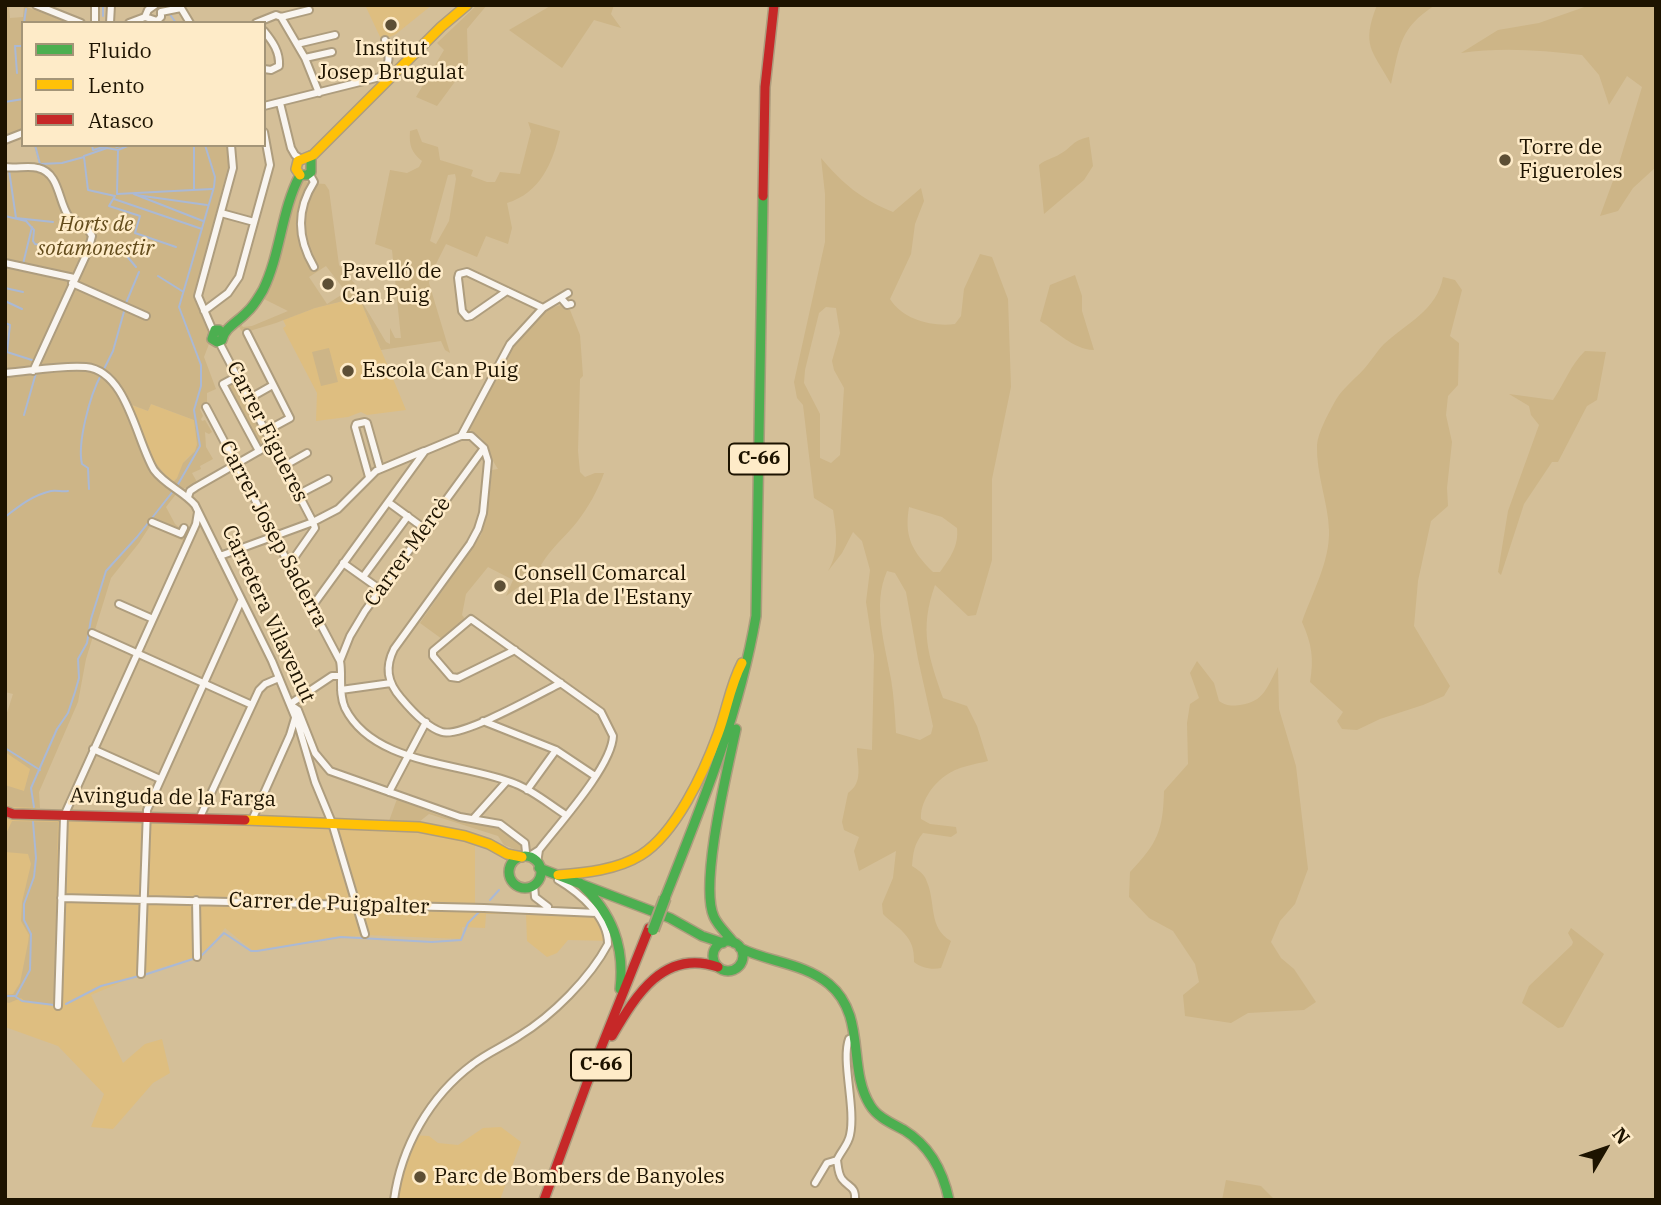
<!DOCTYPE html>
<html>
<head>
<meta charset="utf-8">
<style>
	body { margin:0 }
	#map { position:relative; width:1661px; height:1205px; overflow:hidden; background:#d4bf98; font-family:"IBM Plex Serif",serif }
	canvas { display:block }
	.frame { position:absolute; inset:0; border:7px solid #1d1300; pointer-events:none }
	.legend { position:absolute; left:21px; top:21px; width:245px; height:126px; box-sizing:border-box; background:#feebc8; border:2px solid #a49578; margin:0; padding:9px 12px; list-style:none; font-size:21px; color:#1d1300 }
	.legend li { display:flex; align-items:center; gap:14px; height:35px }
	.legend b { width:35px; border:2px solid #a49578 }
	.north { position:absolute; left:1570px; top:1114px; width:70px; height:70px; -webkit-text-stroke:5px #feebc8; paint-order:stroke; rotate:51deg; font-size:19px; font-weight:700; line-height:28px; text-align:center; color:#1d1300 }
	.north::after { content:''; display:block; margin:auto; width:24px; height:32px; background:#1d1300; clip-path:polygon(50% 0,100% 100%,50% 72%,0 100%) }
</style>
</head>
<body>
<div id="map">
<canvas width="1661" height="1205"></canvas>
<div class="frame"></div>
<ul class="legend">
<li><b style="height:9px;background:#4caf50"></b>Fluido</li>
<li><b style="height:9px;background:#ffc107"></b>Lento</li>
<li><b style="height:9px;background:#c62828"></b>Atasco</li>
</ul>
<div class="north">N</div>
</div>
<script>
const g = document.querySelector('canvas').getContext('2d');
g.lineJoin = 'round';
function fillPath(path, color) {
  g.fillStyle = color;
  g.fill(path, 'evenodd');
}
function stroke(path, color, width, dash) {
  g.strokeStyle = color;
  g.lineWidth = width;
  g.lineCap = dash ? 'butt' : 'round';
  g.setLineDash(dash || []);
  g.stroke(path);
}
function drawText(font, color, halo, rows, align = 'center') {
  g.font = font + ' "IBM Plex Serif",serif';
  g.lineWidth = 5;
  g.setLineDash([]);
  g.textBaseline = 'middle';
  g.strokeStyle = halo;
  g.fillStyle = color;
  for (const [text, x, y, turn = 0] of rows) {
    g.save();
    g.translate(x, y);
    g.rotate((+turn || 0) * Math.PI / 180);
    g.textAlign = isNaN(turn) ? turn : align;
    if (halo) g.strokeText(text, 0, 0);
    g.fillText(text, 0, 0);
    g.restore();
  }
}
fillPath(new Path2D(`
	M365 5H432L396 34 382 41Z
	M359 297 406 410 367 415 361 412 348 417 316 421 317 393 283 328 286 326 283 320 315 308Z
	M151 404 194 420 197 444 195 451 186 459 177 478 171 483 154 461 131 405 148 411Z
	M5 752 31 769 24 791 29 807H36V814L332 823 457 834 475 845V905L600 910 614 941 568 940 557 953 547 957 527 941 526 914H486L485 928 462 927V939L365 935 253 951 225 928 203 955 141 974 91 995 123 1063 145 1044 162 1039 170 1073 153 1083 113 1129 91 1127 104 1094 58 1046 5 1027Z
	M501 1127 521 1142 500 1200H400L392 1196 396 1173 410 1135 429 1136 438 1143 458 1145 483 1128Z`), '#debe80');
fillPath(new Path2D(`
	M5 5H12L9 7 10 18 23 17 24 6 69 23H23V128L5 136Z
	M477 5H487L467 29 468 64 437 106 416 97 444 50 437 43Z
	M552 5H614L611 14 621 28 594 20 562 68 509 30Z
	M1377 5H1435C1399 29 1400 45 1391 84 1372 50 1361 46 1377 5Z
	M1590 5H1656V167L1633 188 1618 211 1600 216 1617 170 1642 87 1627 76 1609 105 1599 75 1582 55C1542 50 1500 47 1461 53L1498 30 1539 23Z
	M528 122 560 131C553 163 540 193 507 203L512 228 508 244 486 236 477 257 446 244 430 276 429 283 450 353 445 350 441 341 381 350 359 297 315 308 276 323 243 333 239 327 241 324 243 327 252 326 288 311 264 299 272 282 299 187 304 180 309 183 325 184 329 190 339 265 355 284 359 297 386 342 390 344V328L395 338H401L392 250 375 244 390 170 407 173 419 167 422 161C411 152 409 145 410 131L417 129 422 142 438 147 440 160 473 170 471 176 487 182H495L500 172 520 174 531 131ZM455 174 456 179 449 221 436 244 430 241 448 175ZM326 266 346 292 327 304 309 277Z
	M1089 137 1093 166 1084 180 1044 214 1039 165C1046 159 1052 159 1060 154 1073 147 1071 141 1089 137Z
	M34 145H227L230 160 194 296 209 330 206 337 209 344 204 357 216 389 207 393V404L200 409 203 416 201 419 202 421 205 420 212 432 209 434 205 432 206 447 213 459 200 466 201 469 192 473 197 482 183 489 171 483 168 488 176 494 166 507 175 524 186 533 184 541 150 526 139 543 111 578 86 659 78 702 39 792 40 808 11 807 5 803V785L24 791 30 769 5 752V719L13 694 5 692V359L9 326 5 324V159L9 165 39 163ZM151 404 194 420 197 444 195 451 183 463 177 478 172 483 154 461 132 405 148 411Z
	M821 158C843 184 861 199 893 212L921 188 924 201 915 224 911 254 890 299C903 320 933 327 955 324L961 316 964 289 980 254 992 257 1008 299 1011 387 992 479V560L976 615 968 616 935 585C919 630 928 655 943 698L967 706 977 726 988 761C976 764 956 767 945 776 932 785 920 803 921 819L930 824 956 827 957 833 951 837 923 833C914 844 913 853 912 866 918 870 925 874 927 882 936 903 928 928 951 941L941 968C932 970 921 968 914 962 915 935 899 930 883 914L882 904 893 878 896 851 859 871 854 851 859 837 844 830 842 822 848 793C864 782 857 765 857 748L872 750 874 655 866 602 870 570 862 541 853 532 842 553 828 571C840 551 836 531 833 510L814 498 803 405 797 398 794 382 825 242V194ZM826 307 836 308 840 333 832 361 834 370 844 388 840 455 831 463 820 458V414L804 383 805 370 819 313ZM909 507 942 517 957 528C959 546 950 558 940 572H933C912 551 904 537 909 507ZM887 571 895 573 906 592 918 659 933 726 931 734 920 740 896 733C895 715 894 697 891 679 885 644 872 605 887 571Z
	M1075 275 1082 296V311L1094 350C1072 349 1058 332 1040 321L1050 285Z
	M1443 277 1455 280 1462 290 1450 336 1459 343 1458 385 1448 396 1446 415 1452 442 1447 488 1448 506 1431 521 1418 581 1414 626 1450 686 1444 696 1423 705 1380 719 1357 730 1342 729 1337 721 1343 712 1310 682C1314 659 1312 644 1302 622 1312 593 1330 562 1329 530 1328 502 1316 474 1317 445 1318 433 1327 416 1333 405 1340 390 1353 381 1364 369 1371 361 1377 351 1384 344 1407 323 1437 310 1443 277Z
	M561 305 570 310 580 335 583 376 580 379 578 451 580 472 585 477 595 473H604C598 490 588 508 577 522 565 537 551 548 541 565L544 569 506 596 513 580 488 567 466 594 462 615 465 619 442 639 420 623 481 535 489 501 492 470 498 469C484 448 495 445 468 429 486 397 523 312 561 305Z
	M329 348 338 382 321 386 312 352Z
	M1585 351 1606 352 1597 400 1587 406 1558 462H1552L1524 504 1501 575 1498 572 1508 511 1539 425 1531 415 1529 406 1509 394 1553 400C1564 384 1571 364 1585 351Z
	M236 381 268 442 258 447 226 386Z
	M1197 661 1214 683 1219 701C1227 706 1230 706 1240 705 1264 702 1267 687 1278 667L1279 709 1296 766 1308 869 1295 904 1280 921 1271 942 1281 958 1294 969 1316 1002 1304 1010 1248 1013 1231 1023 1185 1016 1183 995 1199 982 1195 964 1173 931 1149 918 1129 897 1130 872C1158 843 1163 830 1164 791L1188 764 1187 723 1190 704 1199 698 1190 673Z
	M397 799C417 806 439 817 460 821 491 827 502 824 526 850L522 852 504 845 498 836 429 814 419 822 389 821Z
	M12 821 58 822 54 1005 25 1001 21 998 9 1003 5 1002V995L13 994 20 983 28 943 29 935 21 921 22 902 31 864 28 854 5 852V836Z
	M1571 928 1604 954 1563 1027 1558 1028 1522 1003 1529 986 1572 945 1573 942 1568 933Z
	M1226 1180 1261 1186 1275 1200H1222Z`), '#cdb587');
stroke(new Path2D(`
	M169 13 176 23
	M103 16V5
	M24 23 26 9
	M17 73 15 46H23
	M5 102 23 99
	M35 145 40 164 62 163 84 157 88 190 115 196 109 206 140 216 135 233 176 247
	M92 145 93 150 110 145
	M113 145 117 147 124 145
	M194 145V189
	M118 150 117 194 212 189
	M84 156 107 148 118 150 130 145
	M9 170 16 218 53 222
	M134 194 203 221
	M136 195 207 205
	M114 199 202 229
	M5 216 26 221 34 230 33 241 35 244 68 251 83 250
	M126 255 136 267
	M23 264 32 227
	M158 276 182 291
	M5 288 23 292
	M5 301 22 309
	M126 303 139 272
	M5 323 10 325 7 352 35 361
	M104 369 113 351 125 308
	M24 415 36 373
	M177 486 200 446 194 410 201 386V365L179 307 214 187 215 177 205 145
	M89 489 88 468 82 464C77 443 90 395 101 375
	M5 517C19 506 33 495 51 491 57 490 62 492 68 491
	M5 748 40 770
	M34 807 31 788 57 729 68 713 75 692 79 678 78 659 87 643 91 619 106 571 137 537 174 490
	M490 900 499 890
	M201 956 224 933 251 951H257L341 937 432 942 461 940 468 923 480 911
	M144 975 196 958
	M5 996H16L30 970 31 934 24 920V904L34 877 36 858 33 822
	M16 997 22 1001 54 1005
	M66 1004 101 986 139 976`), '#aab9d5', 2);
const street = new Path2D(`
	M36 5 81 23
	M161 12 181 8 190 23
	M145 17 157 21 161 17V12
	M145 17 148 10 155 5
	M281 17 305 58 319 93
	M95 23V5
	M110 23 111 5
	M129 23 145 17
	M256 23 276 15 281 17 309 10
	M264 31C273 42 280 52 279 66L271 70 264 69
	M297 44 335 35
	M305 58 332 52
	M280 103 291 148 295 155 301 159
	M264 106 380 77C391 65 390 55 385 40
	M5 140 23 133
	M5 167C16 169 28 165 38 168 60 173 58 202 69 217L86 226 92 236 88 251 33 371
	M309 173 314 182C296 210 297 238 314 267
	M221 213 254 222
	M5 263 74 278
	M72 283 146 316
	M561 298 567 305 571 304
	M543 308 568 293
	M204 311 228 293 239 277 270 165 264 132
	M213 331 198 296 233 168 231 145
	M247 333 290 418 266 431
	M219 342 313 522
	M5 373C31 371 60 365 86 367 127 371 136 440 154 470 165 485 183 491 195 505L272 661 298 724 315 782 332 823 365 934
	M238 376 223 384 259 451
	M250 398 273 385
	M206 407 340 661C343 676 338 693 345 708 374 766 463 762 516 784 534 791 550 805 566 815
	M461 436 510 344 543 308 467 272 459 274 458 278 462 311 467 317 471 316 507 291
	M284 466 307 453
	M369 477 355 427 356 424 365 422 367 423 380 469
	M299 494 328 479
	M188 497 190 491 196 487 273 443
	M388 502 425 529
	M152 522 181 534 184 528
	M220 556 313 522 338 509 376 471 424 451
	M343 563 381 590
	M289 565 315 528 313 522
	M363 577 408 516
	M119 604 153 619
	M311 608 425 451 461 436H471L484 448 488 461 483 513 478 529 470 544 394 649C385 667 387 682 401 698 411 710 426 727 442 732 462 738 539 694 561 683
	M92 633 252 705
	M515 650 458 678 451 677 433 656V651L471 619 601 712 613 736C612 766 559 824 539 850L528 857
	M340 661 350 636 365 611 484 448
	M341 690 391 683
	M290 704 332 676H341
	M292 706 298 710 315 753 330 771 460 817 500 824 525 843 526 852 523 857
	M483 721 556 750 595 776
	M93 749 160 779
	M527 790 556 750
	M389 792 426 722
	M200 817 259 690 265 684 279 678
	M473 819 507 781
	M252 820 290 735 295 718
	M537 863 539 850
	M534 885 535 897 548 907
	M61 898 484 908 597 913
	M196 900 197 957
	M141 974 147 810 241 601
	M58 1006 64 816 196 524 198 512
	M854 1037 849 1039C841 1060 856 1108 850 1135 848 1145 841 1151 837 1160 838 1166 838 1174 842 1179 849 1188 856 1186 855 1200
	M815 1183 827 1163 837 1160
	M394 1200C401 1147 430 1096 473 1064 487 1053 504 1046 519 1036 552 1016 590 978 608 944 608 917 580 893 558 880`);
const fast = new Path2D(`
	M300 175H307L311 172V156
	M223 334 219 330H215L212 339 217 342 222 340C224 328 239 321 247 312 254 306 258 298 263 290 281 253 281 211 300 175
	M509 872a16 16 0 1 1 32 0a16 16 0 1 1-32 0Z
	M539 868 670 918 702 936 723 943
	M580 883C612 913 625 946 620 989
	M665 898C702 805 739 715 756 616L763 196
	M713 956a15 15 0 1 1 30 0a15 15 0 1 1-30 0Z
	M734 943C728 935 718 926 714 917 699 885 728 767 736 729
	M740 948C768 962 804 963 829 984 867 1016 847 1068 870 1105 877 1117 891 1123 904 1130 930 1146 943 1171 949 1200`);
const slow = new Path2D(`
	M300 175 296 169 298 161 313 155 441 27 467 5
	M245 820 419 827 465 836 489 844 507 854 522 857
	M558 875C585 873 617 870 641 855 676 833 704 772 718 734 727 710 730 686 742 663`);
const jam = new Path2D(`
	M763 196 765 87 774 5
	M5 811 13 814 245 820
	M612 1036C635 997 663 948 718 967
	M544 1200 587 1083 649 928`);
stroke(street, '#ae9d7e', 10);
stroke(fast, '#ae9d7e', 12);
stroke(slow, '#ae9d7e', 12);
stroke(jam, '#ae9d7e', 12);
stroke(street, '#f9f5f0', 6);
stroke(fast, '#4caf50', 9);
stroke(slow, '#ffc107', 9);
stroke(jam, '#c62828', 9);
const fastBridge = new Path2D(`
	M653 930 665 898`);
stroke(fastBridge, '#ae9d7e', 14, []);
stroke(fastBridge, '#4caf50', 10);
for (const [x, y, r, color] of [
	[391,25,7,"#5d4f35"],
	[1505,160,7,"#5d4f35"],
	[328,284,7,"#5d4f35"],
	[348,371,7,"#5d4f35"],
	[500,586,7,"#5d4f35"],
	[420,1177,7,"#5d4f35"]
]) {
  const dot = new Path2D();
  dot.arc(x, y, r, 0, 2 * Math.PI);
  g.fillStyle = color;
  g.fill(dot);
  stroke(dot, '#feebc8', 2.5);
}
for (const [x, y, w] of [
	[759,459,60],
	[601,1065,60]
]) {
  const box = new Path2D();
  box.roundRect(x - w / 2, y - 15.5, w, 31, 5);
  g.fillStyle = '#feebc8';
  g.fill(box);
  stroke(box, '#1d1300', 2);
}
drawText('bold 19px', '#1d1300', null, [
	["C-66",759,459],
	["C-66",601,1065]
]);
drawText('21px', '#1d1300', '#feebc8', [
	["Institut",391,49,"center"],
	["Josep Brugulat",391,73,"center"],
	["Torre de",1519,148],
	["Figueroles",1519,172],
	["Pavelló de",342,272],
	["Can Puig",342,296],
	["Escola Can Puig",362,371],
	["Consell Comarcal",514,574],
	["del Pla de l'Estany",514,598],
	["Parc de Bombers de Banyoles",434,1177]
], 'left');
drawText('italic 21px', '#624b1b', '#feebc8', [
	["Horts de",96,225],
	["sotamonestir",96,249]
]);
drawText('21px', '#1d1300', '#feebc8', [
	["Carrer Figueres",267,432,63],
	["Carrer Josep Saderra",273,534,62],
	["Carrer Mercè",408,552,-54],
	["Carretera Vilavenut",268,614,65],
	["Avinguda de la Farga",173,798,1],
	["Carrer de Puigpalter",329,904,2]
]);
</script>
</body>
</html>
